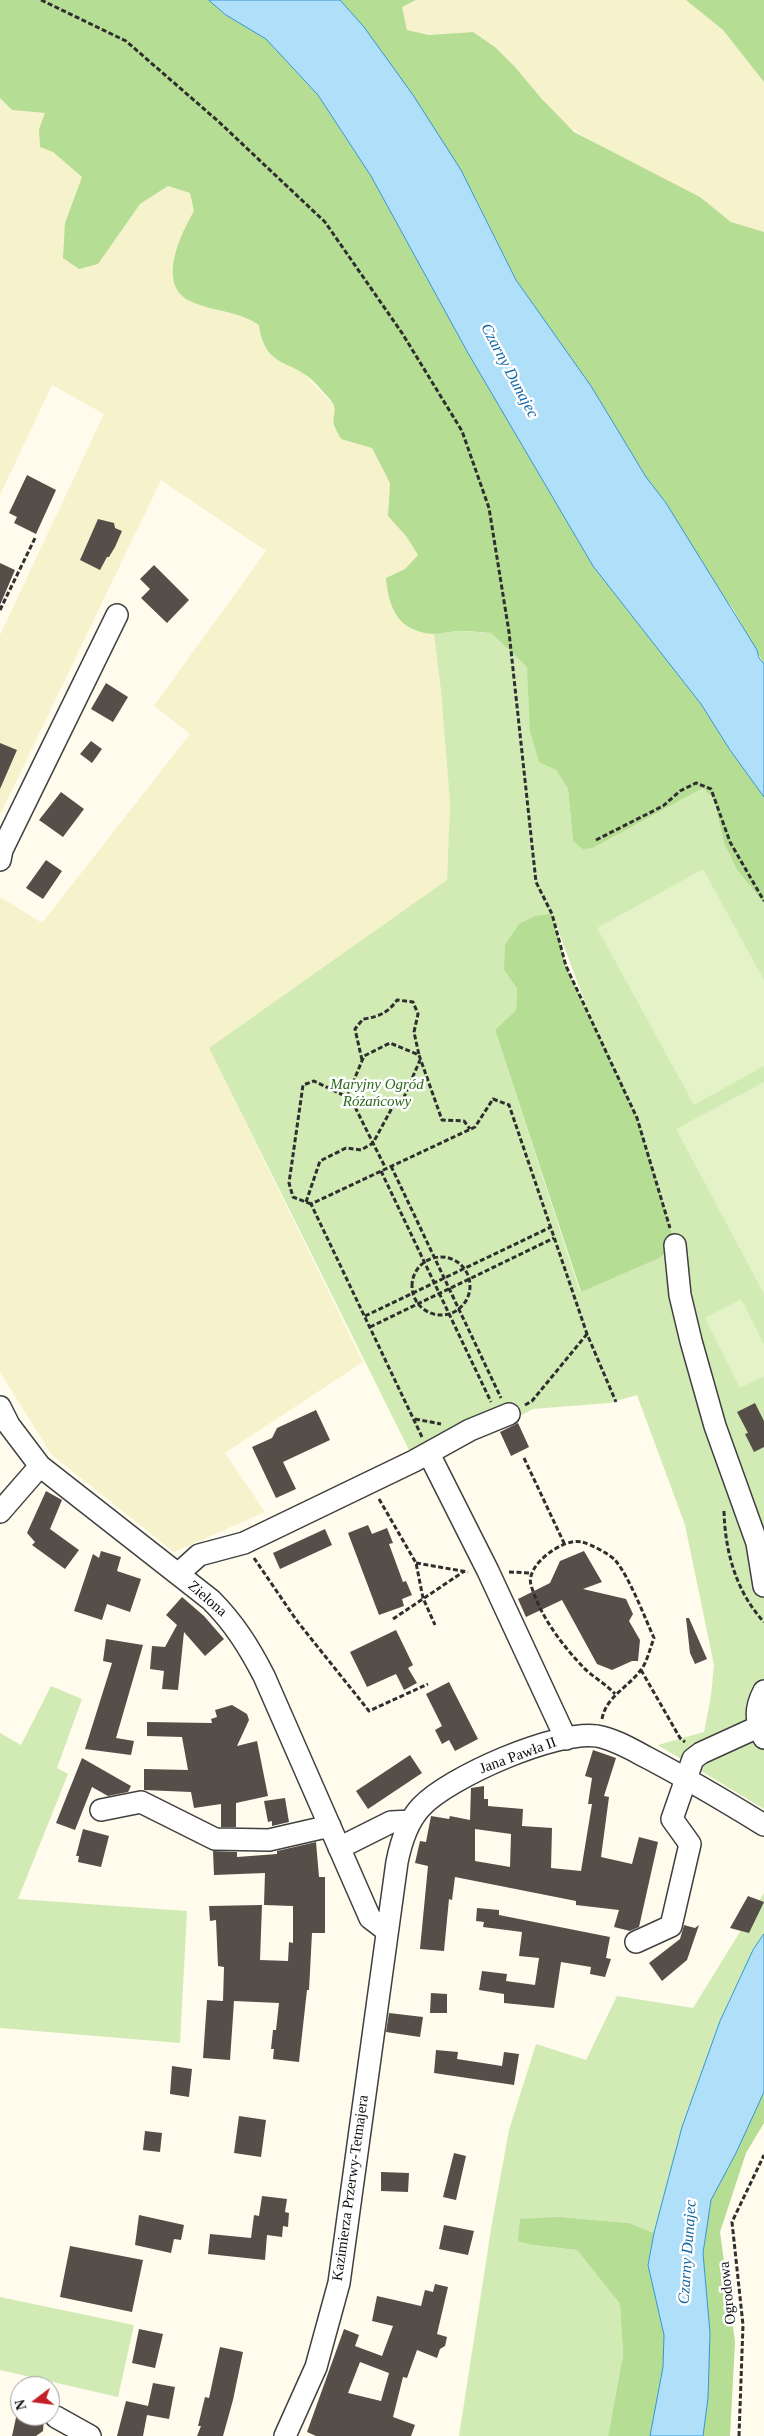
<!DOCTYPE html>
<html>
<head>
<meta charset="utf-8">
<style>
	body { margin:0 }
	#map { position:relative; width:764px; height:2436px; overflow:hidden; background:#fffbed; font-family:"Times New Roman",serif }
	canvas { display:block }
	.north { position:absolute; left:10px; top:2376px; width:50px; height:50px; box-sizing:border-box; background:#fff; border:1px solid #9e9e9e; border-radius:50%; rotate:255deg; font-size:14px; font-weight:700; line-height:20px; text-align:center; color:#0d0d0d }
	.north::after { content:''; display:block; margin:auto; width:18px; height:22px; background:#c41e28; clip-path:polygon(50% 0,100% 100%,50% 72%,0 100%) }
</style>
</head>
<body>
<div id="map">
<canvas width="764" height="2436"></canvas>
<div class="north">N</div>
</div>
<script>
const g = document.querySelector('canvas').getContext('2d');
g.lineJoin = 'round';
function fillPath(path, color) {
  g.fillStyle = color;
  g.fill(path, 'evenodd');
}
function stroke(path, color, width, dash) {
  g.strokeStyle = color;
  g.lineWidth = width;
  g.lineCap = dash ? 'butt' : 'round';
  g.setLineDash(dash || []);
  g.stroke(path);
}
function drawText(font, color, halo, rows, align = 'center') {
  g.font = font + ' "Times New Roman",serif';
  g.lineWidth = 5;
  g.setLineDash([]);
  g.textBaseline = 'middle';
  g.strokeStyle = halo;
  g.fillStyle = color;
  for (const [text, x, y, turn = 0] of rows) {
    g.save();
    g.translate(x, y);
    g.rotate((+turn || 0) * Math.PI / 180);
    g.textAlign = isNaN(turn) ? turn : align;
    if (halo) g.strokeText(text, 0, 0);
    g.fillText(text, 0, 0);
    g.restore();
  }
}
fillPath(new Path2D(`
	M416 0H687L723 30 764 82V232L731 222 700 197 598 145 568 126 541 98 515 67 495 47 473 32 429 35 407 30 402 7Z
	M0 98 12 110 45 113 39 129 53 152 82 177 65 223 98 263 140 204 168 186 190 193 194 211 184 229 246 316 259 325 335 407 334 424 372 448 390 483 388 516 406 536 418 555 405 569 386 578 414 630 434 634 441 692 450 803 447 881 209 1048 363 1362 225 1453 265 1512 174 1552 51 1454 0 1372V897L42 923 190 734 154 706 266 551 161 480 0 815V635L104 414 52 385 0 495Z`), '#f6f2cc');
fillPath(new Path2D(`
	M460 631 491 633 527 667 530 695 556 770 568 789 573 841 593 848 703 788 714 800 724 843 737 870 764 903V1809L658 1745 704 1732 711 1696 714 1665 685 1525 637 1395 609 1403 533 1409 419 1470 209 1048 447 880 450 803 441 692 434 634ZM552 914 675 1245 580 1292 495 1030 516 1010 517 989 504 970Z
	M51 1686 82 1699 57 1768 68 1774 18 1899 187 1911 180 2043 0 2028V1733L21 1745Z
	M764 1893V1934L753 1950 740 1981 729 2000 686 2115 654 2233 629 2223 560 2217 533 2245 577 2250 620 2304 623 2355 608 2436H459L492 2223 509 2130 536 2044 586 2060 617 1996 693 2008Z
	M0 2297 134 2325 118 2397 0 2370Z`), '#d2ebb5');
fillPath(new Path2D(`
	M0 0H209L226 15 266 39 318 95 371 176 468 353 593 566 701 704 730 750 764 797V903L737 870 724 843 714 800 703 788 593 848 583 849 573 841 568 789 556 770 539 762 530 731 527 667 491 633C481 632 470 631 460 631 451 631 442 634 433 634 398 631 389 609 386 578L405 569 418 555 406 536 388 516 390 483 372 448 341 439C339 435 336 430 334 425 332 420 336 412 334 406 331 399 322 391 317 385 294 358 265 371 259 325 237 310 213 312 190 301 156 285 181 233 194 211L190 193 168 186 140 204 98 264 79 269 63 258 65 223 82 177 53 152 40 147 39 129 45 113 12 110 0 98Z
	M340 0H416L402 7 407 30 429 35 473 32 495 47 515 67 541 98 574 132 700 197 731 222 764 232V664L733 609 715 585 666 503 646 477 591 386 516 280 476 199 364 27Z
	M686 0H764V82L723 30Z
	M552 914 566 966 637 1118 675 1245 659 1258 581 1292 495 1030 516 1010 517 989 504 970 505 945 519 924 535 916Z
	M764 2092V2123L746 2153 720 2232 735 2342 730 2436H703L708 2398 710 2333 703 2253 708 2220 711 2200 736 2153Z
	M560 2217 629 2223 654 2233 648 2265 664 2335 663 2367 650 2436H608L623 2355 620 2304 577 2250 533 2245 518 2241 520 2219Z`), '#b5dd93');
fillPath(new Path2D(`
	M703 869 764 980V1066L694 1105 597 928Z
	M764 1082V1294L676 1129Z
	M741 1299 764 1344V1376L740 1388 705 1318Z`), '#e4f2c7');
const water = new Path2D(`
	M209 0H340L364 27 413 95 461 170 516 280 591 386 646 477 666 503 757 650 759 658 764 664V797L730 750 701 704 593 566 468 353 371 176 318 95 266 39 226 15Z
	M764 1934V2092L736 2153 711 2200 703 2253 710 2333 708 2398 703 2436H650L663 2367 664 2335 648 2265 654 2233 682 2127 720 2021 753 1950Z`);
fillPath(water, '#afdff9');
stroke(water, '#3296d4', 1);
fillPath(new Path2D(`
	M27 475 56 490 36 534 14 523 17 517 9 513Z
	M98 519 114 523 115 528 122 531 115 547 109 557H107L100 570 80 560Z
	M0 563 15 570 0 605Z
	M154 565 189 600 167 623 141 598 150 589 140 579Z
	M106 683 128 697 113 722 91 709Z
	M91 741 102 749 92 763 80 754Z
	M0 743 17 750 0 789Z
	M61 792 84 809 63 837 39 820Z
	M46 860 62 871 43 899 26 888Z
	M755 1403 764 1421V1447L754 1452 745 1434 748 1433 737 1412Z
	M316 1410 330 1440 283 1462 296 1489 276 1498 252 1447 272 1438 277 1428Z
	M518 1423 529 1447 511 1456 500 1432Z
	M46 1491 62 1500 50 1529 79 1550 65 1569 32 1545 35 1542 27 1533Z
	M368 1525 372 1534 387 1528 393 1543 389 1544 403 1582 406 1581 412 1595 402 1599 404 1606 379 1615 348 1533Z
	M325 1529 332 1545 280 1569 273 1553Z
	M101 1551 121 1557 117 1571 141 1579 130 1612 107 1604 102 1620 74 1611 93 1554 99 1558Z
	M584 1551 602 1582 583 1589 626 1599 633 1614 629 1621 640 1640 638 1661H632L612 1670 597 1664 562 1600 526 1617 518 1599 550 1583 560 1561Z
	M182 1597 204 1616 224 1639 205 1656 184 1632 178 1690 162 1689 164 1671 150 1669 152 1646 165 1647 177 1625 166 1615Z
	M686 1618H689L707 1659 695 1664 690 1653Z
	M396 1630 413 1665 408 1668 417 1683 404 1690 396 1674 367 1687 350 1652Z
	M106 1639 143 1645 116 1738 134 1741 131 1755 85 1749 112 1663 103 1661Z
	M449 1682 478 1739 455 1751 449 1740 442 1744 435 1730 442 1726 426 1694Z
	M232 1705 247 1714 249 1720 237 1746 257 1741 268 1796 236 1803V1827H221V1804L194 1808 191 1792 144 1790V1769L188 1770 182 1737 147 1736V1722L212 1723 211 1719 217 1717 215 1710Z
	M593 1750 616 1758 604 1796 609 1797 601 1857 632 1864 639 1837 658 1842 639 1927 630 1931 614 1927 619 1910 576 1905V1901L455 1877 452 1900 449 1899 444 1951 420 1949 428 1866 415 1863 420 1841 426 1842 431 1816 449 1819 450 1816 470 1820 471 1788 484 1786V1799H488V1806L523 1809 522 1826 552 1828 551 1868 581 1871 592 1804H588L592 1778 585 1776ZM475 1829 511 1834 510 1867 475 1861Z
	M410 1755 422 1773 368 1809 356 1791Z
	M82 1758 131 1786 128 1792 108 1796 92 1787 75 1830 56 1823Z
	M285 1798 289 1822 272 1826V1821L268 1822 264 1801Z
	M83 1829 109 1836 101 1867 78 1862 79 1856H76Z
	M316 1842 319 1877H325V1933H312L309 1990H307L299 2062 273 2059 274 2049H271L273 2030H276L279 2003 234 2001 230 2060 203 2058 207 2000 223 2001 224 1967 218 1966 216 1920 210 1921 209 1906 262 1905 260 1960 288 1961 289 1942 293 1943V1906L264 1905 265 1873 214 1875 213 1851 237 1852V1857L277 1854V1851Z
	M748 1896 764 1902 749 1933 730 1928Z
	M477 1908 499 1910V1915L610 1937 606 1958 611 1959 605 1977 590 1974 591 1967 561 1962 554 2008 504 2003V1994L479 1990 482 1971 507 1974 506 1981 535 1985 539 1958 519 1956 522 1932 483 1927 484 1922 476 1921Z
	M684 1925 695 1928 699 1925 687 1960 662 1981 649 1963 680 1939Z
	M431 1993 447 1994V2013H430Z
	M389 2013 423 2017 420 2037 386 2032Z
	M436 2050 458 2052 457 2059 502 2066 504 2052 519 2054 514 2085 434 2073Z
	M172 2066 192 2069 189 2097 170 2094Z
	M239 2116 266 2120 261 2157 234 2153Z
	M145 2131 162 2133 160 2152 143 2150Z
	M454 2153 466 2156 456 2200 443 2197Z
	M381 2172 409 2173 408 2192 381 2191Z
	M262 2196 287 2199 285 2212 289 2213 288 2227 283 2226 282 2237 267 2235 265 2260 208 2254 210 2234 251 2238 254 2215 259 2216Z
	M139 2215 184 2225 181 2240 174 2239 171 2253 135 2245Z
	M444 2225 474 2231 468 2255 439 2249Z
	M70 2246 143 2260 132 2312 60 2297Z
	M435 2284 448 2287 437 2334 447 2337 445 2346 440 2349 437 2358 417 2350 407 2378 403 2377 393 2417 415 2425 411 2436H316L307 2432 344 2329 359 2335 355 2346 382 2356 393 2326 372 2321 377 2296 421 2306 425 2290 433 2292ZM360 2362 389 2373 381 2401 348 2393Z
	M139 2329 163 2334 155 2368 132 2363Z
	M220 2347 243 2352 233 2400 223 2436H197L201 2426H198L205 2397 209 2398Z
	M153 2383 175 2387 169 2419 147 2415 143 2436H117L126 2401 148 2406Z
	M17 2413 20 2416 44 2419 43 2431 36 2436H12Z`), '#564e49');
const minor = new Path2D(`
	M0 860 2 850 117 615
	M675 1245 680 1295 691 1341 715 1426 757 1543 764 1586
	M0 1407 9 1425 40 1466 211 1600C234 1623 249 1647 264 1676L370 1918 387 1931
	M429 1454 488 1571 566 1739
	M0 1512 40 1466
	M178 1574 199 1555 244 1543 414 1461 470 1430 509 1414
	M764 1691C755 1708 755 1721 764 1738
	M101 1810 141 1802 215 1839 269 1840 330 1826
	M339 1848 391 1822 411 1821
	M636 1942 671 1926 690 1844 672 1819 693 1759 701 1753 758 1727
	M56 2417 90 2436
	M285 2436 316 2367 339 2283 397 1862C401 1842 407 1822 421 1807 449 1777 556 1730 597 1736 614 1739 631 1749 646 1757 686 1778 725 1801 764 1825`);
stroke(minor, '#404040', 24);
stroke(new Path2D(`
	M41 0 126 41 219 122 325 222 402 333 462 431 489 508 509 632 536 882 552 914 566 966 637 1118 670 1228
	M0 610 35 538
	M596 840 663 806 680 791 696 783 711 789 730 842 764 901
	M362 1060 355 1029 363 1019C378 1017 388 1013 397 1000L413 1002 418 1014 414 1032 419 1055
	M347 1097 364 1056 390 1043 419 1055 442 1120 464 1121 470 1129
	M391 1166 501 1398
	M381 1171 491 1402
	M306 1202 320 1161 346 1148 361 1150 373 1143 393 1106 402 1102 420 1060
	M311 1204 293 1197 289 1183 303 1085 314 1081 351 1099 386 1169
	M412 1286a29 29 0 1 1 58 0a29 29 0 1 1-58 0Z
	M365 1316 551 1227
	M370 1327 554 1238
	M525 1405 532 1401 587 1334
	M415 1419 441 1424
	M422 1437 311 1204 475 1127 493 1099 509 1105 587 1334 616 1402
	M524 1458 564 1543
	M379 1499 416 1563 423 1598 435 1625
	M724 1511C725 1551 736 1592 764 1622
	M254 1558 297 1621 369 1711 428 1684
	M416 1563 468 1572
	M509 1572 531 1573
	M393 1619 463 1572
	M641 1670 680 1738 685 1742
	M602 1719C606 1697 627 1688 640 1671 647 1663 650 1648 654 1638 645 1618 629 1576 615 1560 609 1554 591 1544 582 1542 564 1537 525 1565 531 1585 540 1616 562 1645 584 1668 593 1677 606 1684 615 1694
	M739 2436 743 2325 732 2222 764 2155`), '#2f2f2f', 3, [5, 2.5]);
stroke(minor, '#fff', 21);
drawText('italic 15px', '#2b681a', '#fff', [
	["Maryjny Ogród",377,1085],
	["Różańcowy",377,1102]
]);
drawText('15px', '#0d0d0d', '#fff', [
	["Zielona",207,1599,41],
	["Jana Pawła II",518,1756,-20],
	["Kazimierza Przerwy-Tetmajera",351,2188,-82],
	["Ogrodowa",728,2293,-96]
]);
drawText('italic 16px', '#1066a5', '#fff', [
	["Czarny Dunajec",509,371,62],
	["Czarny Dunajec",688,2252,-86]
]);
</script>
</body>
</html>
